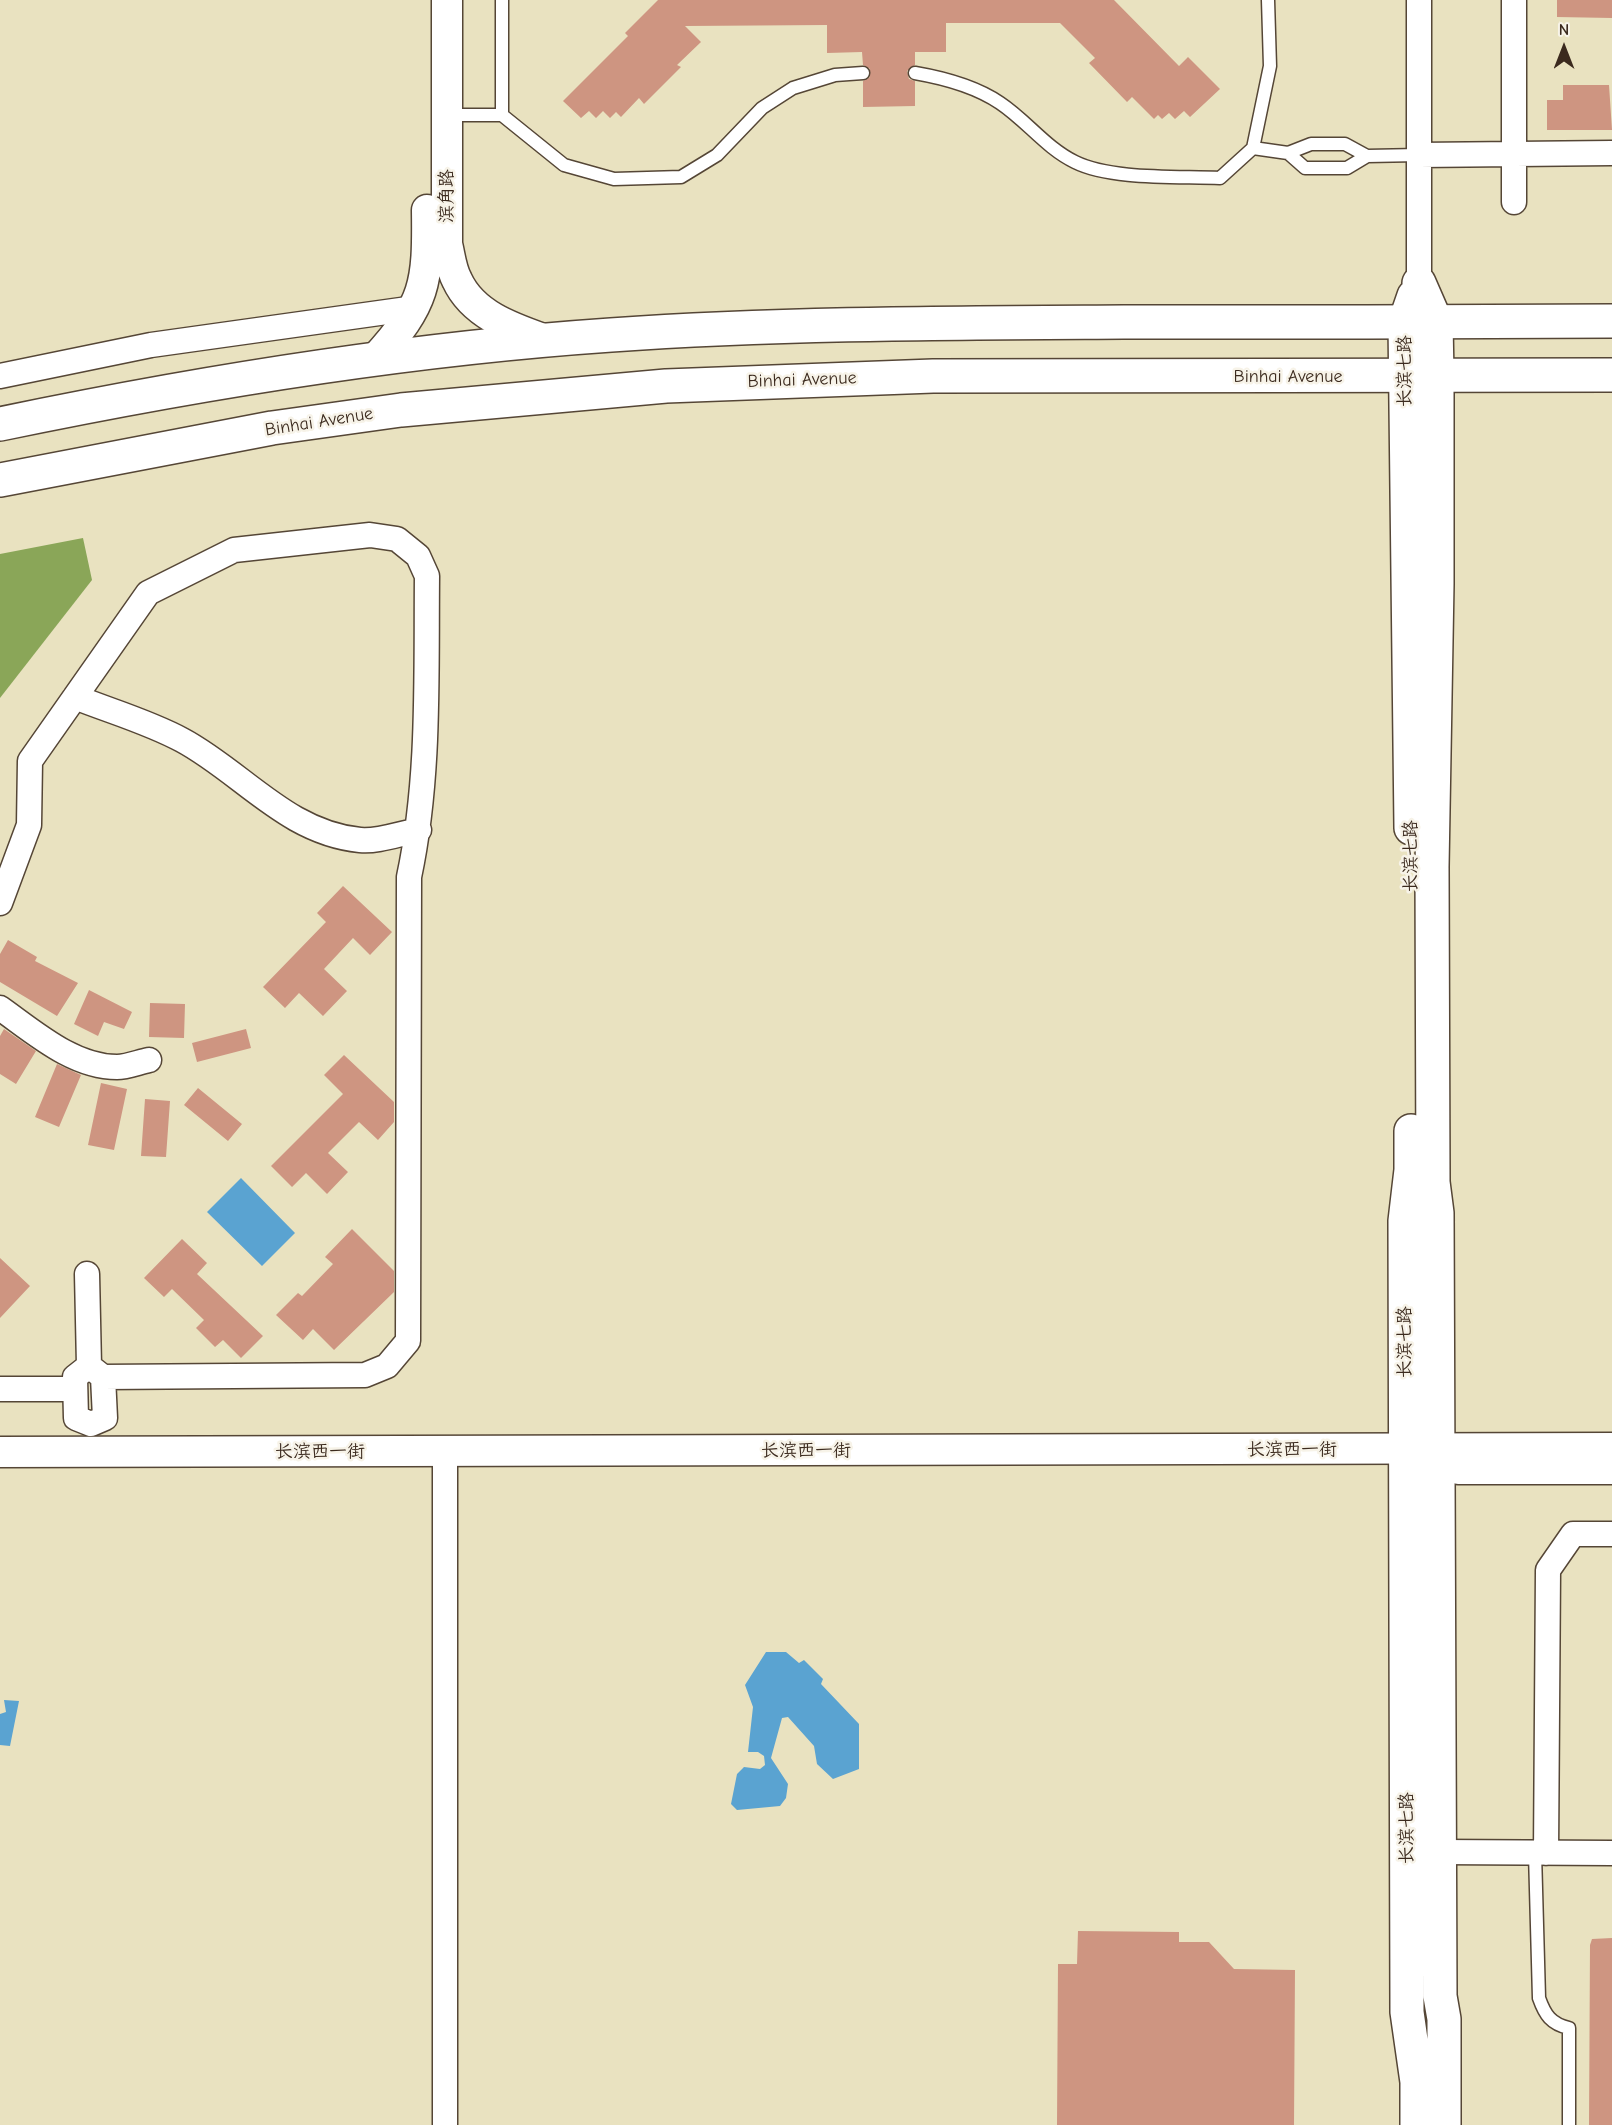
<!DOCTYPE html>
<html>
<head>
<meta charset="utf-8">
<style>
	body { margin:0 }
	#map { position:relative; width:1612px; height:2125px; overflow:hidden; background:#e9e2c0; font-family:"Comic Neue",sans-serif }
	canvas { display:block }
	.north { position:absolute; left:1534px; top:18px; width:60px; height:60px; -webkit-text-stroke:4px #f7f3e8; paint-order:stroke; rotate:0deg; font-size:16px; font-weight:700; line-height:24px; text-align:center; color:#3b2a1e }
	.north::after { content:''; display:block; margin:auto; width:21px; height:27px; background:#3b2a1e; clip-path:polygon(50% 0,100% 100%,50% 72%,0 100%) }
</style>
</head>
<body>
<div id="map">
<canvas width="1612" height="2125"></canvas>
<div class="north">N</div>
</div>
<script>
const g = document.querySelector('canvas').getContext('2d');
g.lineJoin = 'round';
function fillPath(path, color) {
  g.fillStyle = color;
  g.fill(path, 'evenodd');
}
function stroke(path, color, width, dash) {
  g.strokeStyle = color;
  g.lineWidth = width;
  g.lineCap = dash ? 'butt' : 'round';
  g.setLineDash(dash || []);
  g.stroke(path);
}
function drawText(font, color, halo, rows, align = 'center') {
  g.font = font + ' "Comic Neue","LXGW WenKai TC",sans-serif';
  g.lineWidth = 5;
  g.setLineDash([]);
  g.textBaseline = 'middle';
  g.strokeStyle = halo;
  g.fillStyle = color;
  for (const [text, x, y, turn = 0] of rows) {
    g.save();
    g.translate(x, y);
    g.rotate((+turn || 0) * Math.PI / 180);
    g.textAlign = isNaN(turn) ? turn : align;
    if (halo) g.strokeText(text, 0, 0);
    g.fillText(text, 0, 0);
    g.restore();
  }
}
fillPath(new Path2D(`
	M83 538 92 580 0 698V554Z`), '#8aa658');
fillPath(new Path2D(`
	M241 1178 295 1233 262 1266 207 1212Z
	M766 1652H786L799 1663 804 1660 823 1679 821 1684 859 1724V1769L833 1779 817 1764 814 1746 788 1717 782 1718 771 1758 788 1784 786 1798 780 1806 737 1810 731 1804 737 1774 744 1767 760 1769 765 1765 764 1756 758 1752H748L753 1707 745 1685Z
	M4 1700 19 1701 10 1746 0 1745V1714L6 1712Z`), '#5aa3d1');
fillPath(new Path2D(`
	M658 0H1114L1179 66 1188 57 1220 89 1190 117 1184 111 1175 119 1169 113 1162 119 1158 115 1154 119 1132 97 1127 102 1089 63 1095 58 1060 23H946V52H915V65L907 71 909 79 915 81V106L863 107V81L870 77V69L863 65 862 52 827 53V25L685 26 701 42 677 65 681 67 644 104 639 98 621 117 616 112 610 118 603 111 596 118 589 111 581 118 563 101 628 36 625 33Z
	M1557 0H1612V18L1557 17Z
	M1563 85H1609L1612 130H1547V100H1563Z
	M343 886 392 932 370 955 353 938 324 969 347 991 323 1016 299 993 285 1008 263 987 326 922 317 913Z
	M8 940 37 957 35 961 78 983 57 1016 0 982V954Z
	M89 990 132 1012 124 1029 104 1022 98 1036 74 1024Z
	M150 1003 185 1004 184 1038 149 1037Z
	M4 1029 36 1051 16 1084 0 1074V1036Z
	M246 1029 251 1048 197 1062 192 1043Z
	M344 1055 394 1102V1122L378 1140 359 1122 328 1153 348 1172 327 1194 306 1173 292 1187 271 1166 343 1094 324 1075Z
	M57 1064 81 1075 59 1127 35 1117Z
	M101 1083 127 1089 114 1150 88 1145Z
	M198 1088 242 1124 228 1141 184 1105Z
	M145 1099 170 1101 166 1157 141 1156Z
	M352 1229 394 1271V1292L334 1350 313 1329 303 1340 276 1315 298 1293 302 1296 333 1264 325 1257Z
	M182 1239 207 1263 197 1274 263 1336 241 1358 223 1340 215 1347 196 1328 204 1320 172 1289 164 1297 144 1278Z
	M0 1258 30 1286 0 1318Z
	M1078 1931 1179 1932V1942H1209L1234 1969 1295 1970 1294 2125H1057L1058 1964H1077Z
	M1612 1938V2125H1589L1590 1945 1592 1939Z`), '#ce9581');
const service = new Path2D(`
	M502 0V115L564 165 614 179 681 177 717 155 762 108 793 88 835 75 863 73
	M915 73C944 78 975 86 1000 103 1027 121 1046 148 1075 162 1111 180 1179 176 1220 178L1253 148 1270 66 1268 0
	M448 115H502
	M1253 148 1288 153 1311 144H1345L1367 156 1347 168H1305L1288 153
	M1367 156 1419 155
	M1535 1853 1539 1998C1545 2015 1551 2024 1569 2028V2125`);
const minor = new Path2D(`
	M1419 155 1612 153
	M1514 202V0
	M1419 283V0
	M0 376 151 345 415 308
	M75 697C110 711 149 722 182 740 242 772 287 833 360 840 378 842 401 833 419 830
	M0 903 29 825 30 761 148 593 234 550 370 535 397 539 418 556 427 576C426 677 430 778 409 877L408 1341 387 1366 365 1375 103 1377
	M0 1008C34 1032 73 1067 117 1067 127 1067 139 1062 149 1060
	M87 1274 89 1366
	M89 1366 103 1377 105 1418 91 1424 76 1418 75 1377Z
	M0 1389H75
	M445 1452V2125
	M1440 1852 1612 1853
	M1546 1853 1548 1570 1573 1534H1612`);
const tertiary = new Path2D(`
	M447 0V244C450 256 451 269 457 280 473 315 512 328 546 340
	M375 359C426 303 428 284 427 210
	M0 1452 1612 1448
	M1458 1469H1612`);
const secondary = new Path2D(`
	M1419 283 1436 322 1437 376V584L1432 867 1433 1182 1437 1213 1440 1996 1444 2019V2125
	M1411 828 1405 322 1414 296
	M1411 1131V1170L1405 1221 1407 2012 1417 2082V2125`);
const trunk = new Path2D(`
	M0 424C202 382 406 349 611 335 782 323 953 323 1124 322 1287 322 1449 322 1612 321
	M0 480 272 428 401 410 666 386 933 376 1612 375`);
stroke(service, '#554636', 15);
stroke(minor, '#554636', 27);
stroke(tertiary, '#554636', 33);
stroke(secondary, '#554636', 36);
stroke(trunk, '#554636', 36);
stroke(service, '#fff', 12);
stroke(minor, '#fff', 24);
stroke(tertiary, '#fff', 30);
stroke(secondary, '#fff', 33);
stroke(trunk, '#fff', 33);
drawText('18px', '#3b2a1e', '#f7f3e8', [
	["滨角路",447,196,-90],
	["长滨七路",1405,371,-90],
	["Binhai Avenue",1288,377],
	["Binhai Avenue",802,380,-2],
	["Binhai Avenue",319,422,-9],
	["长滨七路",1411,856,-90],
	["长滨七路",1405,1342,-90],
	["长滨西一街",1292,1450],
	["长滨西一街",806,1451],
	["长滨西一街",320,1452],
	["长滨七路",1407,1828,-90]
]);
</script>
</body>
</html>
